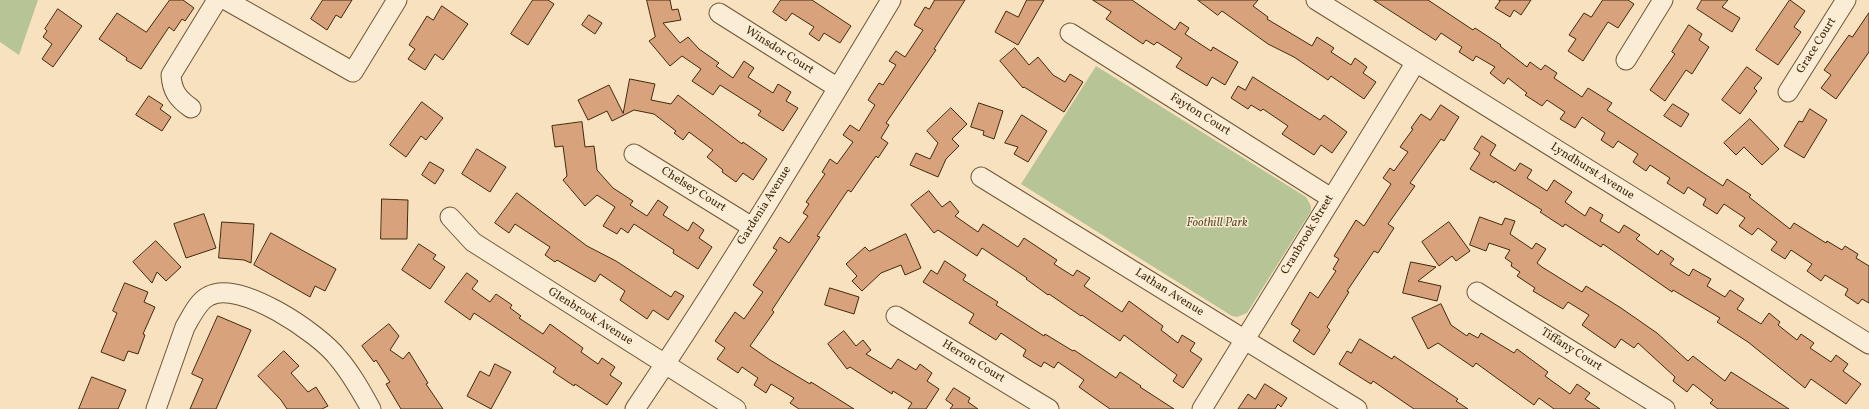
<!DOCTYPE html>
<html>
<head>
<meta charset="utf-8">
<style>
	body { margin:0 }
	canvas { display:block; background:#f7e1bf }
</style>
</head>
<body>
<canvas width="1869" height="409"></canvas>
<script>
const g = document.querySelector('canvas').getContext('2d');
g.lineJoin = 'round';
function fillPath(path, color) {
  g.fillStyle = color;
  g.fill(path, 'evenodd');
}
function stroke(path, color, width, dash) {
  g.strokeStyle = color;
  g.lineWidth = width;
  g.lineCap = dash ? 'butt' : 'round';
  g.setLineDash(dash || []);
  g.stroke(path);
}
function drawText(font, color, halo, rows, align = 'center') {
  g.font = font + ' Vollkorn,serif';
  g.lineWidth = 3;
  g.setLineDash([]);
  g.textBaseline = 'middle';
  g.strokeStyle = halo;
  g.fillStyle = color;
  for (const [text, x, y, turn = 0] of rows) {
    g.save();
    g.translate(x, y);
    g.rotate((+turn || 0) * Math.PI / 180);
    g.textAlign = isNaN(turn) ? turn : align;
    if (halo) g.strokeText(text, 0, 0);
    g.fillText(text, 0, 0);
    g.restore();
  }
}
fillPath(new Path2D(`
	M0 0H38L19 55 0 42Z
	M1096 66 1306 197 1311 206V211L1247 313 1237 317 1232 316 1021 184Z`), '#b7c496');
const building = new Path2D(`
	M170 0H183L194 8 185 21 182 19 174 31 169 27 141 69 126 60 127 58 99 39 117 13 146 32Z
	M323 0H352L341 18 336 15 327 30 311 19Z
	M533 0H548L554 4 528 45 511 34Z
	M647 0H670L672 10 678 9 681 20 663 23 680 43 688 37 699 49 719 63 716 66 733 78 744 61 754 68 748 77 773 93 778 84 791 92 786 101 798 108 783 131 758 115 761 111 720 85 713 95 692 81 701 69 682 56 670 66 649 41 655 37Z
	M781 0H812L851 26 840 43 824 33 819 41 809 34 814 27 792 13 786 21 773 12Z
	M935 0H965L934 49 936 50 886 123 889 125 881 138 888 143 878 158 876 156 851 192 848 190 817 236 820 237 772 310 774 312 750 346 770 360 810 384 811 382 854 409H799L790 403 794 398 771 384 766 393 754 385 758 378 742 367 738 373 717 359 725 348 715 341 735 312 744 319 763 292 753 285 777 250 773 248 780 237 789 243 808 216 803 213 809 204 806 202 825 174 822 172 830 159 837 164 853 142 843 135 850 125 859 131 875 105 868 100 879 83 883 85 896 65 889 61 896 51 905 57 923 30 914 25 925 7 929 9Z
	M1027 0H1044L1018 45 995 32 1006 11 1018 17Z
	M1093 0H1132L1175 30 1180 22 1189 28 1185 34 1211 51 1213 47 1238 62 1225 85 1212 77 1207 86 1176 67 1182 58 1157 42 1154 45 1146 40 1143 44 1106 19 1111 12Z
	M1198 0H1258L1253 6 1268 17 1267 19 1312 46 1317 37 1334 48 1331 52 1351 65 1355 58 1367 67 1363 73 1376 82 1364 99 1331 76 1328 80 1294 57 1268 44 1222 11 1218 15Z
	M1374 0H1428L1473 30 1475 28 1501 45 1500 46 1527 67 1530 62 1541 70 1545 65 1557 73 1554 78 1582 97 1588 88 1612 103 1607 110 1723 186 1727 179 1751 195 1749 197 1790 229 1794 223 1826 243 1827 241 1842 250 1845 246 1858 254 1856 258 1869 266V303L1862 299 1858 304 1845 295 1848 289 1825 275 1821 281 1807 271 1812 264 1791 250 1785 259 1771 250 1777 242 1758 228 1752 235 1739 226 1745 218 1724 204 1717 214 1703 205 1706 199 1688 187 1684 194 1667 183 1670 178 1650 165 1646 171 1633 162 1638 154 1618 141 1613 148 1601 140 1605 133 1582 117 1575 128 1560 119 1565 112 1547 100 1542 106 1525 95 1527 93 1508 78 1504 84 1490 73 1495 67 1476 56 1473 61 1459 52 1462 47 1441 33 1436 40Z
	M1499 0H1531L1521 15 1514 10 1510 17 1495 8 1500 1Z
	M1603 0H1628L1634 4 1618 28 1608 22 1583 61 1568 51 1576 39 1569 35 1584 13 1591 17Z
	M1702 0H1728L1722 7 1740 18 1732 32 1697 9Z
	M1790 0 1805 11 1794 27 1801 32 1778 65 1756 50Z
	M442 6 468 24 443 60 435 54 425 70 408 59 415 49 409 45 427 16 433 20Z
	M58 9 82 26 53 67 42 59 52 44 43 37 47 31 45 29Z
	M1869 13V52L1836 99 1821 88 1831 75 1824 70 1849 35 1852 37Z
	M589 15 602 23 595 34 582 25Z
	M1689 25 1702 34 1699 40 1709 47 1692 74 1686 70 1665 101 1650 90 1675 54 1672 52Z
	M1015 48 1029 65 1038 57 1053 75 1065 82 1070 74 1083 82 1064 112 1024 87 1023 88 1000 61Z
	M1747 67 1762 78 1754 88 1757 91 1740 114 1722 100Z
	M1253 77 1320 120 1324 115 1347 132 1332 153 1321 145 1314 155 1282 134 1288 126 1263 109 1261 111 1251 105 1248 109 1231 98 1238 86 1245 90Z
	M630 79 655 84 651 100 671 104 678 95 742 144 743 142 767 159 753 180 743 173 736 182 722 172 723 170 707 157 713 150 689 132 683 140 674 133 676 131 654 114 634 110 612 121 607 111 588 120 578 100 609 85 623 113Z
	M149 96 163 105 160 109 171 117 162 131 136 115Z
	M422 102 443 118 426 140 421 136 406 157 390 145Z
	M979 103 1003 111 994 139 983 135 984 131 971 127Z
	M1673 104 1689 114 1681 127 1664 116Z
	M1441 105 1459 117 1444 141 1441 139 1410 183 1415 186 1388 224 1394 228 1378 253 1374 251 1347 291 1349 292 1327 327 1330 330 1314 355 1293 341 1300 330 1291 324 1310 292 1318 298 1336 271 1333 269 1339 259 1334 256 1356 220 1364 226 1391 184 1383 178 1390 168 1394 171 1408 152 1400 147 1413 129 1411 128 1421 114 1430 120Z
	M951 108 967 124 952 139 959 146 946 159 938 177 910 165 916 153 930 159 938 143 927 131Z
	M1810 109 1827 120 1804 158 1784 146 1799 121 1802 122Z
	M1022 115 1047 131 1028 162 1014 154 1018 147 1005 143Z
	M1750 119 1779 149 1762 165 1744 147 1736 155 1724 143Z
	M582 122 585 147 594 146 597 170 613 188 633 201 630 205 647 216 658 200 668 207 663 215 688 231 693 222 704 230 699 238 712 247 698 269 673 253 674 250 634 224 628 233 621 228 617 234 603 226 615 207 597 195 585 206 563 180 567 176 563 146 555 147 552 126Z
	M1482 136 1496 145 1490 155 1515 171 1520 163 1532 170 1527 178 1547 191 1554 180 1572 192 1565 202 1585 216 1590 207 1603 215 1600 221 1619 233 1624 225 1640 235 1636 239 1658 255 1661 250 1674 259 1670 264 1689 276 1693 269 1711 279 1707 286 1725 297 1730 290 1744 299 1737 309 1761 324 1769 313 1780 322 1778 325 1797 340 1801 334 1814 343 1810 348 1831 362 1836 355 1848 364 1843 371 1861 384 1846 404 1811 379 1805 388 1748 342 1717 322 1720 318 1673 290 1672 292 1603 244 1601 247 1565 224 1563 227 1540 212 1542 210 1495 181 1494 183 1470 169 1480 153 1474 149Z
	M477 149 506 167 490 192 462 174Z
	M430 162 444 170 435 184 422 175Z
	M929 191 942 207 950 201 959 212 955 216 978 232 983 224 1018 247 1024 238 1057 260 1054 264 1073 276 1077 270 1090 278 1084 286 1122 312 1129 301 1163 326 1161 330 1178 343 1182 335 1195 343 1190 351 1202 359 1183 388 1173 381 1177 375 1124 335 1120 341 1082 315 1081 316 1049 294 1048 295 1026 279 1027 278 982 248 977 256 938 230 934 233 911 205Z
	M517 193 587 246 616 261 671 297 675 291 684 296 668 320 653 310 647 319 620 300 625 291 600 274 595 282 557 260 555 262 545 255 550 247 515 224 509 233 495 223Z
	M382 199 408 200 407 239H381Z
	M204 214 216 248 186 258 174 224Z
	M1480 217 1502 225 1505 218 1515 221 1510 234 1532 249 1536 243 1546 249 1537 263 1542 267 1582 292 1586 286 1621 308 1657 333 1688 361 1693 356 1725 381 1731 372 1789 409H1718L1710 403 1713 400 1693 384 1687 392 1673 381 1675 377 1638 343 1634 348 1621 339 1615 348 1582 325 1589 315 1568 302 1563 309 1533 291 1535 288 1517 276 1520 272 1511 266 1512 263 1505 258 1510 250 1489 243 1486 251 1470 245Z
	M222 222 254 224 251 263 244 260 219 258Z
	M1449 222 1470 251 1456 261 1452 256 1439 266 1422 242Z
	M271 233 336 269 325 291 315 286 310 297 254 265Z
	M906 234 921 268 905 275 901 265 881 273 862 291 852 281 857 276 846 264 865 247 869 251Z
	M156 241 181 267 166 281 157 272 152 283 133 262Z
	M419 244 436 255 433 259 445 267 430 289 402 270Z
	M945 261 966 275 963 280 998 302 996 305 1044 336 1045 334 1073 351 1074 350 1116 378 1120 372 1141 386 1140 387 1174 409H1110L1079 387 1084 380 1058 362 1054 368 1044 362 1041 367 1023 356 1026 350 1001 333 996 340 969 323 974 314 923 282 931 270 937 274Z
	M1411 262 1436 267 1418 281 1441 286 1437 301 1403 293Z
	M467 273 478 281 472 289 490 302 496 294 512 305 510 308 521 316 519 318 543 334 550 324 583 348 581 352 598 364 602 358 615 367 610 375 622 383 607 405 575 384 574 386 553 372 556 368 474 313 470 320 445 302Z
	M125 283 148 292 144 302 155 307 143 334 145 335 138 354 128 351 124 361 101 352 117 313 113 311Z
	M830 288 859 297 854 314 825 305Z
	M1441 304 1451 325 1467 336 1469 333 1478 338 1481 333 1514 353 1517 349 1548 372 1545 376 1570 394 1577 384 1590 393 1585 399 1600 409H1554L1539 398 1534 405 1476 363 1473 367 1438 343 1428 349 1412 318Z
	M218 316 251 330 216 409H190L203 379 192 374Z
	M389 324 399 336 390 350 403 359 409 352 428 383 426 384 443 409H401L386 384 390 382 376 360 374 362 362 346Z
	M844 331 856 346 863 340 871 350 866 354 891 369 898 359 916 370 920 364 932 373 927 381 939 389 926 409H908L912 403 893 391 892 394 850 367 847 369 828 344Z
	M1360 339 1392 359 1394 356 1458 399 1456 401 1468 409H1414L1373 381 1371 384 1339 364 1347 351 1351 353Z
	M284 351 299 366 291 373 308 392 316 387 328 406 322 409H287L281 400 258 376Z
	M495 364 511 372 491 409 467 396 480 371 489 376Z
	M92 377 126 390 118 409H79Z
	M1265 384 1287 398 1281 407 1278 404 1275 409H1238L1248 394 1255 399Z
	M954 388 970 398 968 402 978 409H950L953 405 946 400Z`);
fillPath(building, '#d8a37c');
stroke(building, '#422a0b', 1);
const minor = new Path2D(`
	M226 0 353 72 397 0
	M1316 0 1869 344
	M719 13 838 88
	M1070 33 1331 198
	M1626 60 1663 0
	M1788 92 1846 0
	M191 108C178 99 172 91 171 75L217 0
	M634 154 752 227
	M981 177 1357 409
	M450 217 473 242 736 409
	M1477 292 1665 409
	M896 316 1049 409
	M156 409 185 327C191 317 198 301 209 296 239 279 319 333 338 358 351 373 361 391 371 409
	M635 409C725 276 808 138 891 0
	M1202 409 1416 62`);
stroke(minor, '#6f5838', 21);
stroke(minor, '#faecd5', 19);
drawText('12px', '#422a0b', '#faecd5', [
	["Grace Court",1817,46,-58],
	["Winsdor Court",779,51,32],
	["Fayton Court",1200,115,32],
	["Lyndhurst Avenue",1592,172,32],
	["Chelsey Court",693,190,32],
	["Gardenia Avenue",765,206,-58],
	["Cranbrook Street",1308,235,-59],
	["Lathan Avenue",1169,293,32],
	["Glenbrook Avenue",590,317,32],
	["Tiffany Court",1571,350,32],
	["Herron Court",973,362,31]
]);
drawText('italic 12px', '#5f502e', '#faecd5', [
	["Foothill Park",1217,224]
]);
</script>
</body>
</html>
